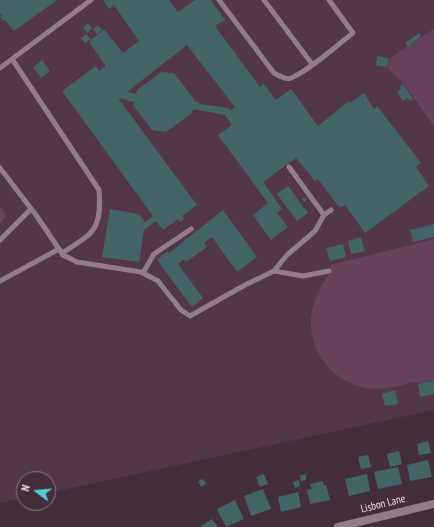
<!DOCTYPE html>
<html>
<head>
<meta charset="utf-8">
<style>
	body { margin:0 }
	#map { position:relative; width:434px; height:527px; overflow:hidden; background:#442e3c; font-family:"PT Sans Narrow",sans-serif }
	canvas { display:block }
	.north { position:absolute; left:16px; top:471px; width:40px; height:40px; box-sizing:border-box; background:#442e3c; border:1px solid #887581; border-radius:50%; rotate:286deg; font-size:11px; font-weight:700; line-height:16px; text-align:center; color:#efe0e9 }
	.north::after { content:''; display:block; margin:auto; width:14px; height:18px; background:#52cdd0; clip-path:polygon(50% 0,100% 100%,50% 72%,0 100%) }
</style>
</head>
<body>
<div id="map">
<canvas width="434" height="527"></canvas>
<div class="north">N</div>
</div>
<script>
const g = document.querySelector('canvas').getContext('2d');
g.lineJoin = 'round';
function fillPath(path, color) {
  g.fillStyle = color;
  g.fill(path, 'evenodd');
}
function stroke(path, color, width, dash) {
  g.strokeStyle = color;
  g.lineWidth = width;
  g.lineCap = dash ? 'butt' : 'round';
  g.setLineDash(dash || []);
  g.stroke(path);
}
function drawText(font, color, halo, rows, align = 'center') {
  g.font = font + ' "PT Sans Narrow",sans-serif';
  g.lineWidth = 3;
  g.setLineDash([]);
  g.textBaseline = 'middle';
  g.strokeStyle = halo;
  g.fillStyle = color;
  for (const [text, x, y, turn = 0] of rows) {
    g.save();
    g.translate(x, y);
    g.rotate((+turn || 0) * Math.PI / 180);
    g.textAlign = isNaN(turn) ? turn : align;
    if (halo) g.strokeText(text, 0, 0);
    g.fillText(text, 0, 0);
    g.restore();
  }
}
fillPath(new Path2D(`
	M0 0H434V410L48 493V479H24V498L0 503Z`), '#533749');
fillPath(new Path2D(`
	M434 29V126L401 80 388 69 390 58Z
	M0 206 6 216 0 224Z
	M434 239V381C426 383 421 383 414 382 410 382 404 385 399 386 389 388 377 390 366 388 334 383 308 351 311 318 312 308 315 298 320 289 325 279 330 277 331 265Z`), '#67425a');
fillPath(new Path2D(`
	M0 0H57L14 31 5 20 3 21 0 17 2 15 0 13Z
	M103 0H169L178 12 195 0H211L225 20 215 26 260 87 264 84 276 100 291 89 318 126 349 101 350 103 364 93 374 109 377 106 421 163 416 167 429 186 365 233 345 205 340 208 318 179 315 181 296 158 263 182 282 209 277 213 288 227 271 240 253 215 268 203 218 135 232 125 225 115 193 109 192 113 166 132 152 130 133 105 134 102 118 98 197 205 182 216 184 219 180 222 178 219 163 230 156 221 144 230 139 262 102 257 110 209 139 214 145 222 153 216 62 91 96 66 99 71 106 66 89 42 104 29 123 53 139 41 114 5 109 9ZM187 45 235 107 230 111 229 108 199 104V102L194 101V99L174 73 161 72 137 90 136 94 127 92Z
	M88 23 92 28 87 33 83 27Z
	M98 25 102 30 97 34 93 29Z
	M419 33 421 36 408 47 405 43Z
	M86 34 90 39 85 43 81 38Z
	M377 56 389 58 387 67 376 65Z
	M42 60 50 71 41 78 33 67Z
	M403 84 413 99 410 101 407 98 403 101 397 92 401 89 399 87Z
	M288 186 308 213 297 221 277 194Z
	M306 197 307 200 304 202 302 199Z
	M223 210 257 257 237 272 212 237 204 243 207 247 186 262 184 259 178 264 203 298 192 307 157 260 168 251 169 253Z
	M434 224V237L413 242 410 230Z
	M361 237 365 251 351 254 348 241Z
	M343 244 346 257 330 261 326 248Z
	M434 381V394L420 397 418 384Z
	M395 390 398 404 385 406 382 394Z
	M428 441 431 453 419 455 417 444Z
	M399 451 402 464 390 467 387 454Z
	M368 455 371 467 361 469 358 457Z
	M428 460 432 477 410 481 407 465Z
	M398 467 402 484 378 489 374 472Z
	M264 474 268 484 260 487 256 477Z
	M306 474V480L301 481 300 475Z
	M367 474 370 491 349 496 345 479Z
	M203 479 206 484 201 487 198 481Z
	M299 480 300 486 295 488 293 482Z
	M323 481 324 486 326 485 330 500 310 504 307 490 312 489 310 484Z
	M263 489 271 509 251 516 244 496Z
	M298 492 301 507 281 512 278 497Z
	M235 500 244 519 226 527 217 509Z
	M212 519 218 527H200Z`), '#426465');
stroke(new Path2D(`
	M219 0 274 73C279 76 286 80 291 78 309 71 337 45 353 33L329 0
	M264 0 312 64
	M12 59 91 0
	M0 68 12 59 99 190C102 230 94 233 62 253
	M289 167 324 215
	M0 168 36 215 63 255 77 262 141 272 158 281 181 310 190 316 245 285 274 271 287 255 315 231 324 215 331 210
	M0 240 31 209
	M274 271 303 276 329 271
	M143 273 154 254 191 229
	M0 281 59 249`), '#937b89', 5);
stroke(new Path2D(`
	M338 527 434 504`), '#937b89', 8);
drawText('11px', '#efe0e9', '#442e3c', [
	["Lisbon Lane",383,504,-14]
]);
</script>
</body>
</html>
